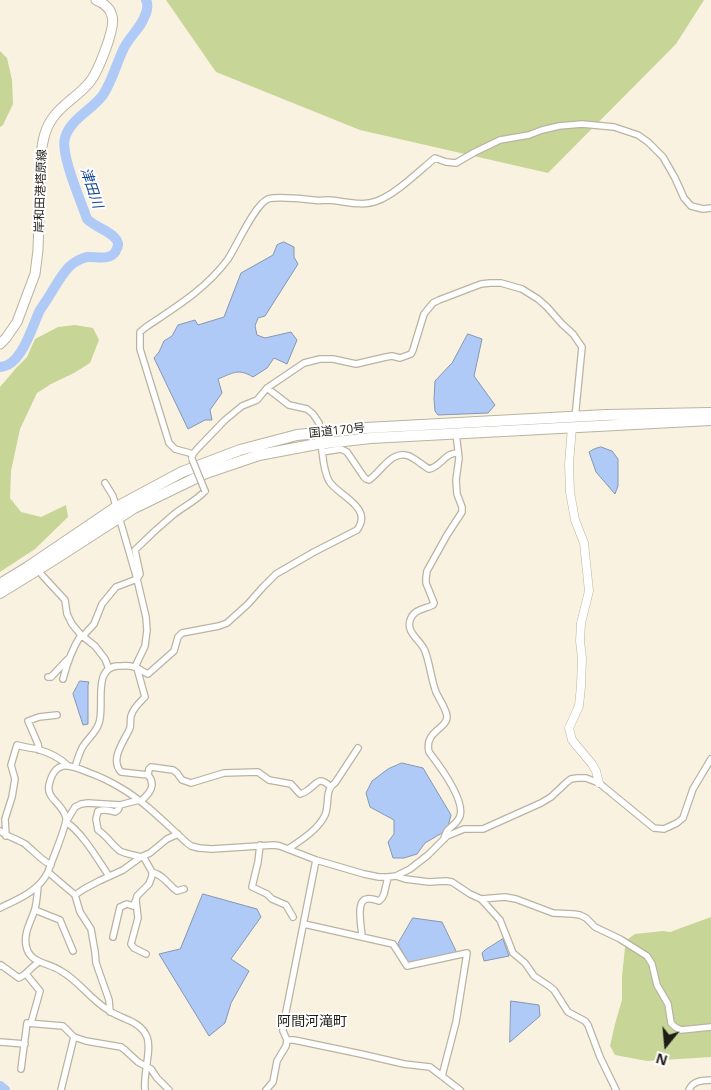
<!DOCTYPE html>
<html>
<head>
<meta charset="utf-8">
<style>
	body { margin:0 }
	#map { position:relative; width:711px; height:1090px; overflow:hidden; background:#faf2e0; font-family:"Open Sans",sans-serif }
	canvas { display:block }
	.north { position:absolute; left:641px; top:1020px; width:50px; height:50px; -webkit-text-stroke:4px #fff; paint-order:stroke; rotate:197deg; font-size:14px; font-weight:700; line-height:20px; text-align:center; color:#201d17 }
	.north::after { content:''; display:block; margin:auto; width:18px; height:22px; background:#201d17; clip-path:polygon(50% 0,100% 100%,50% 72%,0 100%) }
</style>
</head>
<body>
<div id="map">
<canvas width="711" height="1090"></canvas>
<div class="north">N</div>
</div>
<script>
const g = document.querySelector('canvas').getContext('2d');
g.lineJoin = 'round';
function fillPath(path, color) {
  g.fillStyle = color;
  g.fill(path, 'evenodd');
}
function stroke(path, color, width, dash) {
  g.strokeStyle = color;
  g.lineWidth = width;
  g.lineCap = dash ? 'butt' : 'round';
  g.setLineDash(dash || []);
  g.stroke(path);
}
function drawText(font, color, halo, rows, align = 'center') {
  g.font = font + ' "Open Sans","Noto Sans JP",sans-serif';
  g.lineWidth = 4;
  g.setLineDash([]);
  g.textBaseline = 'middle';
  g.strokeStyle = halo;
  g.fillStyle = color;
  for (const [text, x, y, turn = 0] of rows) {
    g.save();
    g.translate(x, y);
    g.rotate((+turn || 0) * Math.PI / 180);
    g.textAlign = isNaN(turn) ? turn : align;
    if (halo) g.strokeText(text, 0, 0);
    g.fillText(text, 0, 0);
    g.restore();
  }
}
fillPath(new Path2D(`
	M166 0H704L676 44 548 173 360 130 216 72Z
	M0 51 7 58 12 80 13 104 3 125 0 127Z
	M75 325 93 328 99 340 90 363 74 373 51 384 37 393 20 429 11 471 10 498 21 512 41 517 66 505 68 517 35 549 0 572V387L17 367 27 357 35 339 58 327Z
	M711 917V1057L647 1061 615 1055 610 1046 615 1024 622 1000V976L625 948 628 939 635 934 663 931 670 932Z`), '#c7d597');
const water = new Path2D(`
	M284 242 294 247V257L298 264 265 316 258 318 255 326 257 335 265 338 291 332 297 340 287 364 274 358 267 368 253 377C238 368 233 373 218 379L222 393 210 410 212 420H205L188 429 154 358 159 352 164 341 172 336 178 325 195 320 198 325 224 317 241 273 273 255 277 245Z
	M468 334 482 339 474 376 495 405 488 413 438 415 435 411 434 399 435 381 452 363Z
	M601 447 612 451 618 459V486L615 494 596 472 589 452 594 449Z
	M80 681 89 682 88 685V724L83 725 73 694Z
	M402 763 423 768 451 815 447 830 425 843 417 854 404 858H393L388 842 394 834V820L370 807 366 793 372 781 388 769Z
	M203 894 257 909 261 917 231 959 249 971 231 1003 225 1023 209 1036 159 954 180 949Z
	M413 918 442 922 457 953 409 964 398 944Z
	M503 939 509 956 484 961 482 953 485 950Z
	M511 1001 539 1005 540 1016 510 1042Z`);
fillPath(water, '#afcaf6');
stroke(water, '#8496b3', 1);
stroke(new Path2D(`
	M0 367C22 366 32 326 40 310 42 307 44 304 46 301 53 291 61 274 70 266 74 262 82 258 87 257 97 256 113 262 117 248 119 245 118 241 115 238 108 230 95 227 87 219 81 201 60 154 65 138 70 119 92 110 103 95 112 81 116 65 123 50 128 38 139 30 144 18 147 12 149 6 146 0
	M0 1086 5 1090`), '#afcaf6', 10);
const street = new Path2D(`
	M267 388 289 405 307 409 313 414 319 423 320 432
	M322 452 341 449 347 452 364 477 366 479 369 480C381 472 392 449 409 456 416 459 422 465 429 469 441 467 445 452 458 453
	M193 454 175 449 169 443 140 349V332L146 327C176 307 207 288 228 259 236 247 255 204 268 199 279 196 301 199 313 200 318 201 323 200 328 200 344 201 362 207 377 201 396 194 419 171 435 158L446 162 456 163 475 152 500 140 529 135 542 130 559 126 582 124 614 127 638 135 648 142 663 157 675 178 684 198 691 206 703 209 711 208
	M192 457 193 454 198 448 225 420 242 406 257 400 267 388 304 363 320 359H333L356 364 386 357 392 356 400 358 411 354 413 350 424 314 433 303 439 300 481 284 490 283H501L522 289 538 299 547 307 562 324 573 334 582 347 575 418
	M105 483 113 496 137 579 146 617 147 630 145 646 135 667
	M42 575 65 600 67 614 72 624 81 635 95 646 105 659 109 669
	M83 636 94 624 102 604 116 587 137 579 140 574 135 550C147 538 160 526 173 515 184 506 196 501 205 491
	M137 668 145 697C140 702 133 708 131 716 130 720 131 723 130 728 125 740 109 759 121 772L148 775C157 785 149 794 141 801
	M48 677H51L68 659
	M63 679C67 663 72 649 81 635
	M39 750 38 744 28 721 39 717 57 715
	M75 767C77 761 79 754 82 748 87 739 96 733 99 723 105 707 92 667 118 666 123 666 129 665 134 667 139 668 143 672 148 674L174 651 178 637 182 633 219 626 227 623 248 604 263 587 276 574 314 552 357 530C374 507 338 496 329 481 323 470 323 456 321 443
	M148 775 149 769 151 767 173 770 177 773 182 780 191 783 224 773 258 772 269 780 291 784 300 794C303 793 306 792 308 790 318 783 318 776 330 786
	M120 805 118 810 115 812C109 810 104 809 98 811L96 819 98 830C107 836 112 845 120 851 126 854 134 855 141 857
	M0 831C8 837 17 839 25 844 34 851 41 860 51 865
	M6 836 5 819 12 797 15 779 11 765 17 745C24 747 30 748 37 749 47 752 60 758 67 765
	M444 839C444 838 446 833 447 831 451 826 457 824 460 816 465 800 439 765 429 752 424 731 447 729 447 717 447 710 439 699 436 692 431 679 430 664 425 651 421 640 404 632 411 618 415 609 425 609 433 605L434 603 426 583V578L427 571 447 535 462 512V507L457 494 456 480 459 458 456 433
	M260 845 258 862 252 887 267 894 272 899 286 905 293 917
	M288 849C300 841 319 829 325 815 330 804 324 790 335 783L358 748
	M143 856 152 872V876L149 884 137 896 136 900 138 918 131 944 134 948 146 954
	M48 872 75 895 80 912 91 929 95 952 96 963 109 1000 110 1012
	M152 872C165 876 167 884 177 891L184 889
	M109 876C98 860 82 832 66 822L75 807 81 804 88 803 120 805 139 800
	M396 876 405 879 429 882 446 881 452 882 470 894 481 899 500 920 513 953 525 963 534 976 549 986 554 990 568 1012 585 1021 588 1025 600 1057 616 1090
	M38 886C37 895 37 904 34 912 30 923 24 933 26 945 29 964 48 962 61 971 79 981 90 999 108 1010 122 1020 140 1020 147 1037 152 1049 143 1074 145 1090
	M75 895 84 889 99 881 123 870 141 857 150 853 167 839 178 834
	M481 899 505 897 516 899 553 913 573 914 580 915 586 918 595 927 620 939 647 956 652 964 657 985 668 1004 671 1023 675 1027 681 1030 711 1027
	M0 908C18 899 38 892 48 872 51 862 67 826 66 818 63 803 46 799 49 785 55 758 70 765 90 773 101 777 111 782 121 788 145 802 165 823 186 842L191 846 199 848 212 849 274 845 280 846 316 860 364 874 379 877H388L396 876 410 869 428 855 447 836 464 829H483L541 803 551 797 567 782 571 779 577 778H586L599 783 654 828 664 829 677 823 683 818 693 789 711 759
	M35 910 60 920 73 951
	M304 924 393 944 407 966 467 953 456 1022 442 1076
	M113 937 120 907 127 904 133 906 136 900
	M362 937C362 929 355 900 367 899 371 898 376 900 379 901L382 898 384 894 388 877
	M0 966 1 965 19 978C27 974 31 967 39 962
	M26 974 40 991 31 1023
	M287 1040H294L361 1054 404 1064 430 1067 460 1090
	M0 1042 25 1044
	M21 1069 27 1023 63 1026 74 1037 86 1041 121 1047 125 1050 138 1062 151 1069 157 1078 169 1090
	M61 1090 74 1037
	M266 1090 273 1082 277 1061 286 1046 287 1040 283 1031V1027L316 860
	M689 1090C693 1080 702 1081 711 1080`);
const secondary = new Path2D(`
	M572 427 569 464 570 492 575 520 584 543 589 591 581 623 580 641 582 658 581 686 579 706 569 728 572 740 592 764 596 771 599 783`);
const primary = new Path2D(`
	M0 344 6 338 17 322 35 274 38 250 41 156C42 143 44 130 52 119 61 105 77 97 88 84 97 75 116 28 112 16 110 8 104 3 96 0`);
const highway = new Path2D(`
	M0 584 28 567 115 508 182 472 240 450 297 435 366 428 606 415 711 413
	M0 593 55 559 134 508 206 473 259 455 317 444 371 438 711 420`);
stroke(street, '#bbb3a2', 8);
stroke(secondary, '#bbb3a2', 9);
stroke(primary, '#bbb3a2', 11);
stroke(highway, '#bbb3a2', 12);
stroke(street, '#fff', 5.5);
stroke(secondary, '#fff', 8);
stroke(primary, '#fff', 9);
stroke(highway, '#fff', 10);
const streetBridge = new Path2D(`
	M192 459 205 491`);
stroke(streetBridge, '#bbb3a2', 8, []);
stroke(streetBridge, '#fff', 5.5);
drawText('12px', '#201d17', '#fff', [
	["岸和田港塔原線",41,191,-88],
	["国道170号",337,431,-6]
]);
drawText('italic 14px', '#104697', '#fff', [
	["津田川",91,188,71]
]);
drawText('14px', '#201d17', '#fff', [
	["阿間河滝町",312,1022]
]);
</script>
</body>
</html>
